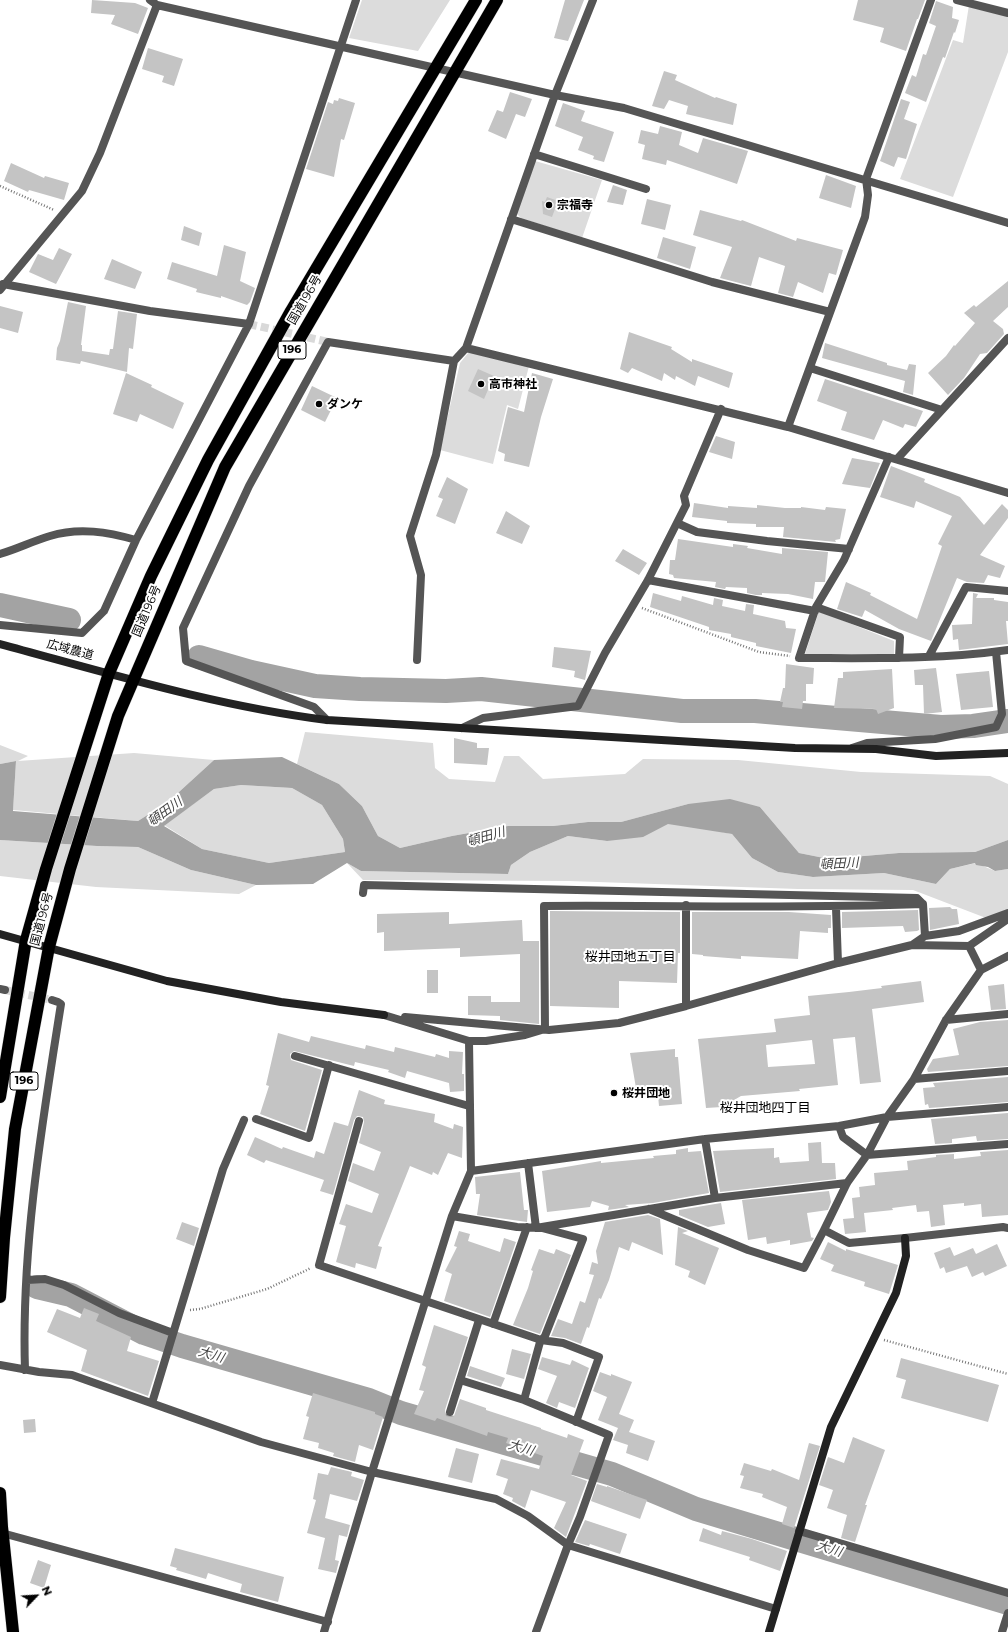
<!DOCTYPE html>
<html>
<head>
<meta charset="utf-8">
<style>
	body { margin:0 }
	#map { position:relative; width:1008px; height:1632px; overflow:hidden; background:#fff; font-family:Montserrat,sans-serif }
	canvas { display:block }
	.north { position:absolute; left:16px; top:1576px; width:40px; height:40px; -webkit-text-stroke:3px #fff; paint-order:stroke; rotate:65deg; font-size:11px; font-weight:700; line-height:16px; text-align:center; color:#000 }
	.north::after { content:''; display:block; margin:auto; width:14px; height:18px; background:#000; clip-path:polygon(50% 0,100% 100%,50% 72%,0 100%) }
</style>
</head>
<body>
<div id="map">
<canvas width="1008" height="1632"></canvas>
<div class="north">N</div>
</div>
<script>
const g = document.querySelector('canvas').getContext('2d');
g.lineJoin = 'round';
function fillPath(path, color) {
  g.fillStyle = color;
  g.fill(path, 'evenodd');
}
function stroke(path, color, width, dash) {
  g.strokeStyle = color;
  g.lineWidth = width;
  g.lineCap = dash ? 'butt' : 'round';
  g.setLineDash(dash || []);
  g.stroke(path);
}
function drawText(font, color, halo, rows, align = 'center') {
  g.font = font + ' Montserrat,"Noto Sans JP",sans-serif';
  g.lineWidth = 4;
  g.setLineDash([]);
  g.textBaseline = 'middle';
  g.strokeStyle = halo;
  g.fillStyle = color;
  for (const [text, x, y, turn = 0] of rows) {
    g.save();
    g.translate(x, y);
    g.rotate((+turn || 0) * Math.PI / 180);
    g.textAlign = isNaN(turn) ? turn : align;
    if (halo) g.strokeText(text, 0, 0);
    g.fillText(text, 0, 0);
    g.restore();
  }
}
fillPath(new Path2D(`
	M362 0H450L418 51 349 38Z
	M969 5 1008 15V52L953 197 900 179 953 40 963 43Z
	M535 161 602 180 582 238 521 218 516 213Z
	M469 352 529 366 518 409 507 405 493 464 440 450 460 363Z
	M819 611 894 641V654H805Z
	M305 732 433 743 435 768 449 779 495 782 504 756H519L543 779 625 774 643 759 738 760 861 772 990 776 1008 784V840L975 852 899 853 829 859 799 853 760 807 688 804 621 822H588L553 826H508L452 836 400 848 378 836 362 806 339 784 297 764Z
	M0 745 28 756 18 761 134 753 214 760 168 802 138 821 13 810 16 761 0 764Z
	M241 785 292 788 322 805 343 839 345 852 269 863 202 849 164 825 214 789Z
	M668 821 732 834 752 858 778 872 813 877 884 873 936 884 950 869 976 863 995 871 1008 869V910L986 918 913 890 798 889 569 881 363 880 347 863 361 871 508 874 511 865 530 852 568 836 607 841Z
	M0 840 97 846 138 847 191 870 256 885 239 894 96 887 0 876Z`), '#dcdcdc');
fillPath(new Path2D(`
	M282 757 339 784 362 806 378 836 400 848 452 836 508 826H553L588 822H621L688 804 730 799 760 807 799 853 829 859 899 853 975 852 1008 840V869L995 871 988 867 976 865 975 863 950 869 936 884 884 873 813 877 778 872 752 858 732 834 668 824 643 837 607 841 568 836 530 852 511 865 508 874 361 871 347 863 313 884 256 885 191 870 138 847 97 846 0 840V764L16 761 13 811 138 821 168 802 214 760ZM241 785 292 788 322 805 343 839 345 852 269 863 202 849 164 826 214 789Z`), '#a3a3a3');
stroke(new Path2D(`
	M0 605 69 620
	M199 657 251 672 315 686 360 689 446 691 481 689 682 711H755L941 727 973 726 1008 721
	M37 1287 71 1295 144 1333 182 1346 369 1400 401 1413 612 1474 696 1509 1008 1603`), '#a3a3a3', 24);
fillPath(new Path2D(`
	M92 0 135 3 148 8 138 34 111 24 115 15 91 13Z
	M565 0H584L568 41 554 38Z
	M858 0H925L918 19H917L906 51 880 42 884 28 853 20Z
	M936 1 953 7 952 18 959 20 955 33 954 32 945 58 943 57 926 102 905 93 912 75 916 77 923 54 926 55 936 26 929 23Z
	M148 48 183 59 174 86 162 82 164 76 142 69Z
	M664 71 677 75 675 80 715 98 716 97 737 104 733 125 686 114 688 106 669 100 664 109 652 106Z
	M510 92 532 99 525 117 516 114 506 139 488 131 497 110 503 112Z
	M339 98 355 103 344 140 341 139 334 177 306 169 328 102 333 104 334 100 338 101Z
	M901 99 910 102 904 119 917 124 906 159 898 157 894 167 880 161Z
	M563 103 585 111 581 121 614 132 604 162 593 159 594 156 578 150 583 137 555 126Z
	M660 126 682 132 679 145 698 153 703 138 748 151 737 184 667 160 666 165 642 159 645 145 638 143 641 130 658 134Z
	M11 163 44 178 45 176 69 183 64 200 29 190 28 192 4 181Z
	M826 175 856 186 851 208 819 198Z
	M613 185 627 190 623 205 607 202Z
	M547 197 558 201 552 217 543 214 542 201 545 202Z
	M647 199 671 205 665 230 641 224Z
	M700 210 741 221 742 220 796 241 797 238 843 250 836 275 829 273 823 293 798 282 793 297 778 293 785 266 759 257 751 286 720 278 732 247 693 235Z
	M184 226 202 233 199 246 181 240Z
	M663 237 696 247 690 269 657 258Z
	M224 245 246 252 240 281 255 288 250 302 247 305 221 296V298L196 292 197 289 167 279 172 262 217 276Z
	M59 248 72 254 56 284 29 272 38 254 53 260Z
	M112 259 142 272 135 289 104 279Z
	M1008 281V307L993 321 1003 329 1004 334 987 353 980 354 964 378 948 395 928 373 946 356 954 345 955 346 975 323 964 313 974 305 976 307Z
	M68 302 86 306 81 345H82V351L109 355 110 349H113L118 311 137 314 133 349 129 348 127 372 81 361 80 364 56 360 57 348 60 341Z
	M0 306 23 312 18 333 0 328Z
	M629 332 672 347 671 349 692 362V359L733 373 729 388 698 376 695 386 676 376 675 380 664 373 662 381 632 368 628 373 620 369Z
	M825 343 887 363V365L907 370 909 364 916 365 913 395 903 392 905 381 822 358Z
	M478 369 494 376 484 399 468 391Z
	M126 373 152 385 151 387 184 403 173 429 140 414 137 422 113 414Z
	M532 373 553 379 541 417 529 467 504 461 505 454 498 451 508 407 524 412Z
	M825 379 923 411 916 427 905 424 903 428 883 420 874 440 841 430 847 412 817 401Z
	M312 386 337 398 325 422 301 410Z
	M716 436 735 442 732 459 709 452Z
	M852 458 880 463 870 488 842 484Z
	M891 466 925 479 924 482 960 497 984 525 1002 504 1008 510V518L980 555 1005 566 1000 578 988 575 984 583 967 582 957 578 931 641 899 629 865 610 862 617 837 609 846 582 871 593 870 595 917 619 942 546 938 544 952 516 916 501 914 508 880 497Z
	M447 477 468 489 455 524 436 516 443 499 438 497Z
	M694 503 728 508V506L757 508V505L785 508H801V507L825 510 826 507 846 509 840 539 835 540 836 542 783 537 784 527H756V524L727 523V521L692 517Z
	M506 511 530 526 522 544 496 533Z
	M678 539 733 547V544L748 546 747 548 782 554V548L828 552 825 582H815L813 599 788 594 762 593V595H756L747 593V588L726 587 725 589 715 587 716 582 674 578 673 575 669 574 670 560H675Z
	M623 549 647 563 639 575 615 561Z
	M653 593 681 601 682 596 713 605 714 598 723 600 722 606 745 611 746 604 754 605 753 614 785 621 786 628 796 629 791 653 756 646V643L731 637V634L709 630V627L650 607Z
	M973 593 978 594 976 598H994V600L1008 602V621H1006L1008 644 959 650 958 639 953 640 952 625 972 624Z
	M554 647 591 651 585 680 574 677 575 671 552 667Z
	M786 664 814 668 813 684H806V701H803L802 709 782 707 783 702H780L783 688H785Z
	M936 668 942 712 924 714 923 685H915L914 670Z
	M892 669 894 708 878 714 876 709 834 708 838 678H843V672Z
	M989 671 993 707 961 710 956 674Z
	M454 738 477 743V748H489L487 765 454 763Z
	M950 907 952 909H957L959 924 930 930 929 908Z
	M918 910 919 930 917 931 905 932 903 926 842 928V912Z
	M550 911 680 912V953H678L677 983 619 981V1008L550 1006Z
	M449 912V924L522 920 523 941H539V1024L500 1020V1016L468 1015V996H491V1002H520V954L460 957V948L384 951V932L377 933V914Z
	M692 912H789L831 915V928H828V933L800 931 798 959 741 956V959L703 956V955L692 954Z
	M427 970H438V993H427Z
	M921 981 924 1002 872 1009 881 1082 860 1084 855 1037 833 1039 838 1085 799 1089 800 1091 741 1096 722 1107 706 1108 698 1039 776 1032 774 1019 810 1015 808 996 849 992 882 988 881 986ZM812 1040 815 1064 768 1067 766 1045Z
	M1004 984 1006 1009 991 1010 988 986Z
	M1008 1020V1066L928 1072 927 1069 933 1059 959 1055 953 1029 980 1022Z
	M278 1033 309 1042 311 1036 365 1049 366 1045 394 1052 395 1047 435 1057 436 1054 449 1058V1051L463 1052 462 1074H464V1091L450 1092 449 1083 407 1071 405 1078 388 1072 389 1070 355 1062 354 1066 294 1051 290 1054 291 1060 322 1070 305 1131 260 1114 269 1086 266 1085Z
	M675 1049V1057H678L682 1104 659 1106 657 1085 636 1088 630 1053Z
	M1008 1077V1102L929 1108 928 1104 925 1105 923 1088 935 1087 933 1083Z
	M359 1090 385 1100 384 1104 435 1114 434 1122 453 1129 454 1124 463 1127 462 1158 448 1153 438 1175 433 1172 432 1175 410 1166 378 1246 382 1247 376 1269 356 1263 355 1268 336 1262 346 1226 339 1224 346 1204 372 1213 379 1194 348 1181 353 1163 374 1171 381 1152 359 1143 364 1122 363 1117 357 1116 354 1120 333 1195 320 1191 324 1180 266 1160 264 1163 247 1155 255 1137 282 1149 283 1147 314 1158 316 1151 324 1154 334 1122 348 1126Z
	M1008 1113V1139L977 1141 976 1136 952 1139V1143L935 1144 931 1119Z
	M821 1142 822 1163H835L836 1179 720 1192 713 1151 774 1148V1158L779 1157 780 1163 809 1161 808 1143Z
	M688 1148V1152L701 1151 709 1193 653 1203 625 1205 629 1207 608 1210 609 1206 592 1201 590 1207 547 1212 542 1171 601 1161V1163L654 1158 653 1156 676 1154V1150Z
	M1008 1150V1215L982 1217 981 1204 964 1206V1203L943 1205 945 1225 931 1227 929 1211 917 1212 916 1205 892 1208 893 1210 864 1213 866 1232 845 1234 843 1219 854 1218 852 1198 860 1197 859 1187 875 1185 874 1173 908 1170 907 1161 936 1157V1155L954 1154V1159L981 1156 980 1152Z
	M520 1172 524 1210H528L527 1222 477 1215 480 1194H476L475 1177Z
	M829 1191 831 1202 828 1210 807 1213 811 1237H810L814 1238 812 1241 790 1245V1240L767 1244 766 1237 748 1240 742 1200Z
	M721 1203 725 1224 708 1227 679 1215V1210Z
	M648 1215 660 1219 663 1255 632 1242 629 1251 619 1247 609 1280 601 1299 599 1298 589 1328 587 1327 581 1344 565 1338 551 1336 558 1319 572 1324 580 1301 585 1303 594 1275 589 1274 592 1262 598 1264 596 1251 605 1222Z
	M182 1222 199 1228 194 1246 176 1239Z
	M678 1227 688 1231 682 1233 719 1248 705 1285 688 1277 690 1271 675 1265Z
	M459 1231 470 1234 468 1241 500 1252 504 1238 516 1242 490 1317 444 1301 452 1274 445 1271 457 1247 454 1246Z
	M828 1242 846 1251V1249L898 1265 889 1294 864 1286 865 1282 831 1271 834 1265 820 1259Z
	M997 1244 1007 1266 985 1276 983 1272 972 1277 967 1266 946 1273 944 1267 940 1269 934 1253 950 1247 954 1256 973 1248 976 1254Z
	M539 1249 554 1254 556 1249 571 1255 540 1334 513 1325 528 1288 533 1271 531 1270Z
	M84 1308 99 1314 96 1321 131 1337 127 1351 159 1361 148 1396 81 1371 87 1350 47 1332 57 1309 80 1318Z
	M434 1325 468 1337 445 1410 446 1416 451 1417 454 1416 460 1399 486 1408V1410L541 1428V1429L567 1438 568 1434 584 1440 571 1475 587 1481 566 1537 554 1528 566 1502 531 1490 525 1508 512 1501 513 1498 503 1494 508 1479 496 1475 501 1459 539 1469 543 1456 506 1443 508 1438 488 1432 487 1436 437 1418 435 1421 414 1414 424 1391 419 1390 426 1367 422 1365Z
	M512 1349 531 1354 524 1379 506 1374Z
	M542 1357 570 1365 572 1360 589 1368 575 1408 559 1402 557 1408 546 1403 557 1376 538 1369Z
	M901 1358 999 1385 988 1422 901 1398 906 1380 896 1377Z
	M470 1366 505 1378 501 1387 467 1376Z
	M600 1372 611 1376V1374L632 1382 619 1414 634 1420 629 1432 655 1441 648 1461 626 1453 628 1445 613 1440 618 1428 598 1420 607 1397 593 1391Z
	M313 1393 375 1412V1414L383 1417 373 1450 359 1445 355 1462 333 1456 334 1453 318 1448 319 1443 303 1439 309 1417 306 1416Z
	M35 1419 36 1432 24 1433 23 1420Z
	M853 1437 885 1450 865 1505H867L855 1542 841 1538 847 1515 827 1508 833 1490 819 1485 828 1457 844 1463Z
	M809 1443 820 1446 794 1528 782 1524 787 1507 762 1497 763 1494 740 1488 744 1476 740 1475 744 1463 771 1471 772 1469 799 1480Z
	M456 1448 479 1454 472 1483 448 1477Z
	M331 1467 352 1472 351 1476 364 1480 357 1501 330 1494 325 1518 350 1525 347 1537 339 1535 335 1560 339 1561 336 1573 318 1569 325 1538 307 1533 316 1500 313 1499 318 1473 328 1475Z
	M597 1484 607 1487V1486L647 1500 640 1519 591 1501Z
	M585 1520 627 1534 620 1554 590 1544 589 1546 575 1542Z
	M703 1528 721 1535 722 1531 752 1539 787 1551 780 1571 749 1560 750 1557 699 1541Z
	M175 1548 284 1577 278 1602 240 1592 242 1584 208 1573 206 1579 176 1570 177 1568 170 1566Z
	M38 1560 51 1565 44 1588 30 1583Z`), '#c4c4c4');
stroke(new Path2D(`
	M249 324 328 342
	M5 990 52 1000`), '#d9d9d9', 8, [8, 4]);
const highway = new Path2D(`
	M0 1097 26 940 46 869 109 673 151 576 208 460 291 311 476 0
	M0 1297 4 1238 15 1129 49 947 70 869 118 716 225 467 497 0
	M0 1493 2 1527 13 1632`);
stroke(highway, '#dbdbdb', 13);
stroke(new Path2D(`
	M0 186 54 210
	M642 608 759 652 790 656
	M190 1310 200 1309 267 1289 311 1268
	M884 1340 1008 1374`), '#777', 2.5, [1, 2]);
stroke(new Path2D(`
	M150 0 157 5 555 95 624 108 1008 223
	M957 0 1008 13
	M534 154 646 189
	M511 219 712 282 830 312
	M3 284 150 311 249 324
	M0 290 82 191 100 153 157 5
	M466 348 788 427 1008 493
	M810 368 942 410
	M788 427 865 217 868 195 866 179 931 0
	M889 457 844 560 816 607 799 658C868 658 939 660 1008 650
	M897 459 1008 338
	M677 523 697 532 767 541 849 549
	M0 554C17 549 33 541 50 536 79 527 108 532 136 540
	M648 580 815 611
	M816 607 900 637 899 658
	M0 625 82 633 104 611 136 540 249 324 356 0
	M929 656 966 587 1008 591
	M417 660 421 575 410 536 436 455 454 361
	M327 720 314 707 186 661 183 628 249 486 328 342 454 361 466 348 555 95 593 0
	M462 728 483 718 578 706 605 653 648 580 686 505 684 496 721 409
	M852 748 867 743 935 739 996 727 1002 714 996 652
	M363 893 364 885 917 898 923 904 925 936 912 945
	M925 936 959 931 1008 913
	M969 946 981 970
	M838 963 912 945 969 946 1008 919
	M0 989 5 990
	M686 1006 838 963 836 908
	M384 1015 469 1041H486L525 1035 545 1029 544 906C670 905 797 909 923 904
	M405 1017 549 1030 619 1023 686 1006V905
	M946 1020 1008 1014
	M295 1056 469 1106
	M1008 1071 914 1079 887 1117 867 1155 847 1183 824 1230 849 1243 905 1238 1003 1227 1008 1228
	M914 1079 946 1020 981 970 1008 956
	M256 1119 309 1138 329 1065
	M359 1121 319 1265 541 1340 563 1343 599 1357 576 1422
	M839 1126 843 1137 867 1155 1008 1144
	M705 1139 715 1198
	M528 1163 536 1228 715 1198 847 1183
	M471 1171 705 1139 839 1126 887 1117 1008 1107
	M649 1209 748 1250 804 1268 824 1230
	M452 1216 517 1227 542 1228 583 1239 545 1336 540 1342 524 1400 609 1435 580 1517 568 1545 776 1609
	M27 1280 45 1279 64 1285 119 1313 173 1333
	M493 1324 527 1227
	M0 1365 39 1372 72 1375 261 1442 372 1472 496 1499 528 1516 568 1545 536 1632
	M25 1370C21 1248 42 1124 61 1004L58 1002 52 1000
	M460 1380 524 1400
	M152 1403 223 1169 244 1120
	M450 1412 479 1320
	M799 1531 1008 1593
	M2 1533 328 1622
	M324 1632 372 1472 452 1216 471 1171 469 1041
	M1002 1632 1008 1613`), '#555', 8);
stroke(new Path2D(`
	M0 644C108 673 216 706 327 720L795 748 876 749 936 756 1008 753
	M0 934 167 981 281 1002 384 1015
	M769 1632 831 1427 896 1293 906 1256 905 1238`), '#222', 8);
stroke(highway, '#000', 12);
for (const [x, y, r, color] of [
	[549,205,4,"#000"],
	[481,384,4,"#000"],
	[319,404,4,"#000"],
	[614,1093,4,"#000"]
]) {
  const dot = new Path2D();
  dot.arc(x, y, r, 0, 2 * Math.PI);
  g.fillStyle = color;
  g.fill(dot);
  stroke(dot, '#fff', 1.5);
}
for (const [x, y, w] of [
	[292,350,28],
	[24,1081,28]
]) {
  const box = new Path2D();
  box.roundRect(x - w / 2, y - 9, w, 18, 3);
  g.fillStyle = '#fff';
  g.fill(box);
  stroke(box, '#000', 1);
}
drawText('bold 11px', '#000', null, [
	["196",292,350],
	["196",24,1081]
]);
drawText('bold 12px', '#000', '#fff', [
	["宗福寺",557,205],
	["高市神社",489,384],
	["ダンケ",327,404],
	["桜井団地",622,1093]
], 'left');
drawText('12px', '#000', '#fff', [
	["国道196号",305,300,-60],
	["国道196号",147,611,-67],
	["広域農道",70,650,15],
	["国道196号",42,919,-75]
]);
drawText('italic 13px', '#444', '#fff', [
	["頓田川",165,812,-36],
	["頓田川",486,837,-16],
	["頓田川",839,864,-3],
	["大川",211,1355,16],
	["大川",521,1448,16],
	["大川",829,1549,17]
]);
drawText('13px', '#000', '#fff', [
	["桜井団地五丁目",630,957],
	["桜井団地四丁目",765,1108]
]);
</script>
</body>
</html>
